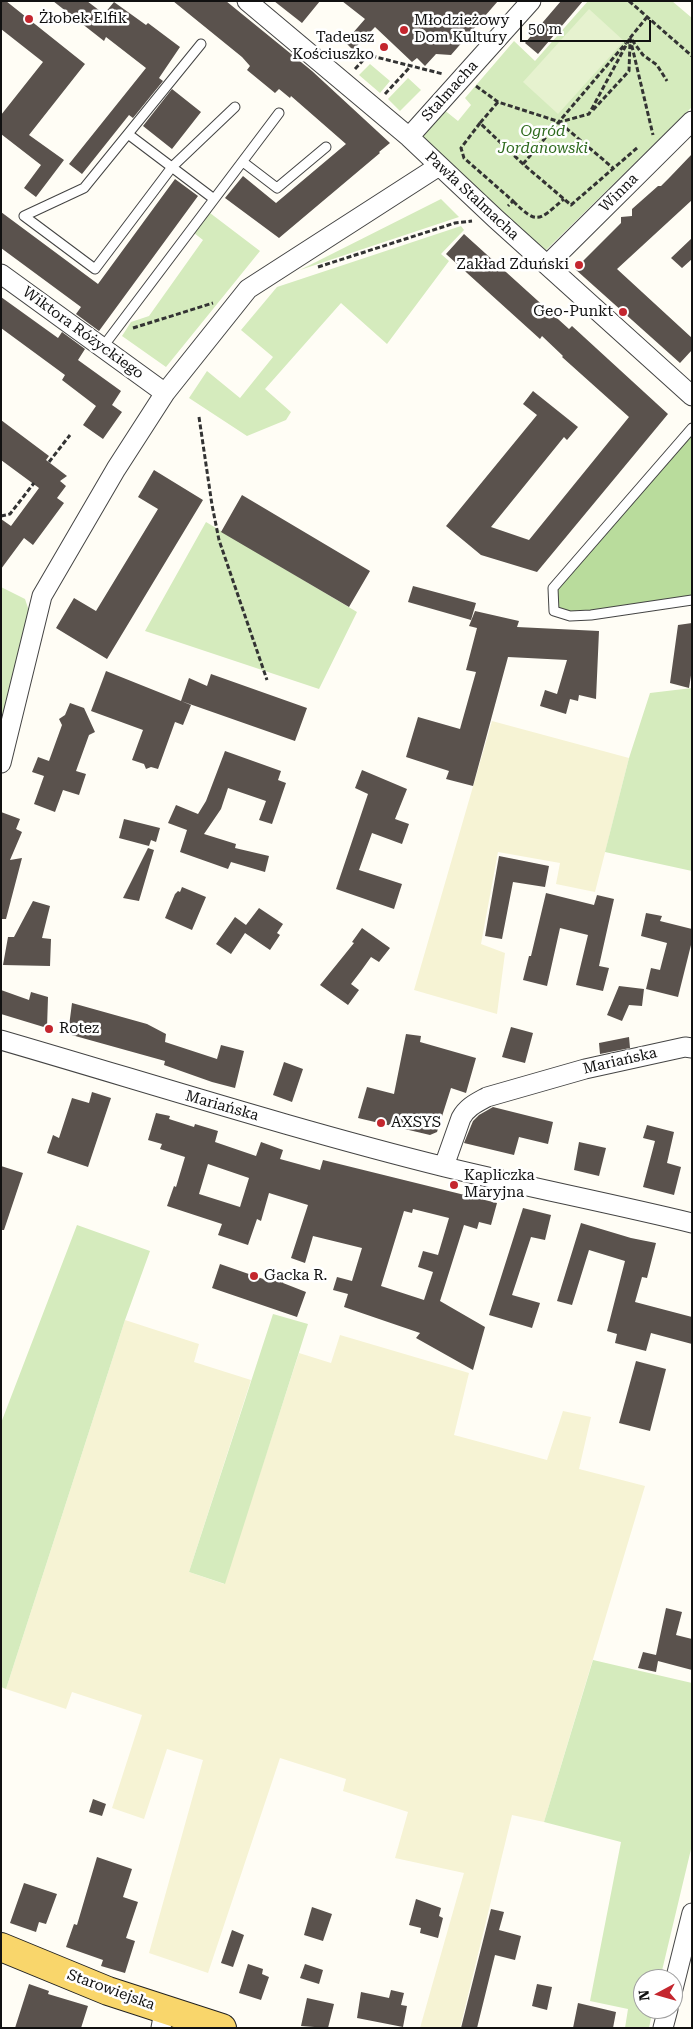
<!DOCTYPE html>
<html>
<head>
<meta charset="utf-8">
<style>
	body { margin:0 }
	#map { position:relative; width:693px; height:2029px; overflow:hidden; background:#fffdf5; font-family:"Roboto Serif",serif }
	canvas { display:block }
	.frame { position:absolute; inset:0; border:2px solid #111; pointer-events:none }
	.north { position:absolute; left:633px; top:1969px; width:50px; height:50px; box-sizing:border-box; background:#fff; border:1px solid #a0a0a0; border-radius:50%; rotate:264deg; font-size:14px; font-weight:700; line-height:20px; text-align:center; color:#111 }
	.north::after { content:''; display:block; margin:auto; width:18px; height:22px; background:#c4262e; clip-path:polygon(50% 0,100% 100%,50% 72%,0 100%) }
	.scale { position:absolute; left:520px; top:20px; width:131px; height:22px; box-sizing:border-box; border:2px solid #111; border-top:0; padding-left:6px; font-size:15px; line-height:18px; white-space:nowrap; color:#111; -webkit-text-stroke:4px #fff; paint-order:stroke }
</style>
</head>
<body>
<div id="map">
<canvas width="693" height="2029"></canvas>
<div class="frame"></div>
<div class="north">N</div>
<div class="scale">50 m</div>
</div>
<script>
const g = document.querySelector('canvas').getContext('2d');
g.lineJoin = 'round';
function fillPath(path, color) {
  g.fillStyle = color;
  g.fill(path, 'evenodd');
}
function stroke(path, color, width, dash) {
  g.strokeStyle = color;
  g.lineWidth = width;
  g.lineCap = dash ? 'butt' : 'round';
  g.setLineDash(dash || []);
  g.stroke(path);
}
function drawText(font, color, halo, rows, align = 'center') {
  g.font = font + ' "Roboto Serif",serif';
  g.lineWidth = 5;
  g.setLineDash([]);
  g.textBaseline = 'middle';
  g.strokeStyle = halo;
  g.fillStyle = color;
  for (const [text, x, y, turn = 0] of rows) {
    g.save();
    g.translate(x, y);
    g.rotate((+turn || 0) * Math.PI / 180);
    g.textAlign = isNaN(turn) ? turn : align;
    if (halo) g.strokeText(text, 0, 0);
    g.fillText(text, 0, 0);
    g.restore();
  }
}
fillPath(new Path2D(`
	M492 721 629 758 595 892 556 884 560 863 498 852 481 944 505 953 497 1014 414 990Z
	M125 1320 199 1344 194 1362 251 1380 189 1572 224 1584 299 1353 331 1363 340 1335 469 1373 454 1435 547 1460 563 1411 591 1417 579 1469 645 1486 544 1822 512 1815 460 2028H420L464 1873 395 1858 408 1812 343 1791 346 1779 280 1758 208 1973 149 1953 203 1760 167 1749 144 1819 112 1808 142 1715 72 1692 66 1709 6 1689Z`), '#f6f3d4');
fillPath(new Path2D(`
	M588 1H672L692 18V107L545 251 419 137 443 109 458 121 471 105 465 98 514 41 535 61Z
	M370 64 390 81 380 93 359 75Z
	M408 78 421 90 400 111 388 99Z
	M441 199 459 217 300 270Z
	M210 213 260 251 166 367 122 336 131 322 149 316 203 240 194 233Z
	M461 226 464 230 441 254 449 261 387 344 341 303 265 389 291 412 286 420 247 436 189 398 207 371 240 398 273 357 241 330 277 287Z
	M206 522 357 612 319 689 145 631Z
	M1 587 25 599 29 611 1 724Z
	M692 688V871L605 852 629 758 650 693Z
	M77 1225 150 1251 125 1320 6 1689 1 1687V1423Z
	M273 1314 308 1324 225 1584 189 1572Z
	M593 1660 692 1683V1845L660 1979H643V2009H653L649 2028H625L628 2009 590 2001 621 1842 544 1822Z`), '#d5ebbd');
fillPath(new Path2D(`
	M692 428V600L591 615 554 611 553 588Z`), '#b9dc9c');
fillPath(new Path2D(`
	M589 9 624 41 558 114 523 82Z`), '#e6f2cf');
fillPath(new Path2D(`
	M1 1H6L85 64 29 135 64 160 36 197 24 188 41 165 1 134V115L43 62 1 29Z
	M53 1H87L104 14 114 2 146 25 148 23 180 47 159 78 163 81 133 118 129 115 82 174 69 164 146 68 106 37 104 41Z
	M173 1H226L312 71 390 143 379 152 380 153 279 238 225 198 243 176 276 203 346 144 291 96 290 98 279 89 275 93 247 70 250 66 242 57Z
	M274 1H320L302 23Z
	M342 1H498L451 55 436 54 425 66 417 58 412 62 375 27 353 50 345 42 365 19Z
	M561 1H583L538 54 525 43Z
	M172 89 201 112 172 149 143 126Z
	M692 154V200L617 269 692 338V350L680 363 575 269 621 223V217L632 216V209L658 186H661L670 177Z
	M175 179 198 196 99 331 76 314 81 307 1 248V212L98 284Z
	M464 234 569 329 572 326 668 414 537 572 481 555 446 526 537 415 523 404 533 391 578 427 567 440 564 437 491 527 529 540 629 417 562 357 563 356 542 336 540 339 446 254Z
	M692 238V259L682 268 671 258Z
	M1 297 58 338 62 332 85 349 78 360 121 391 112 405 122 412 103 439 83 425 96 406 62 380 65 375 1 328Z
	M1 420 49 456 46 460 67 476 60 481 66 486 57 498 64 503 33 545 24 538 1 569V519L11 526 39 488 1 460Z
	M154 470 203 500 107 659 56 628 74 598 96 611 158 509 138 497Z
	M242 495 370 571 349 607 221 532Z
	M413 586 476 603 471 620 408 602Z
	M475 611 519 621 517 627 599 631 596 699 579 695 578 701 570 699 566 714 540 706 545 690 557 694 567 660 508 657 473 786 446 779 449 771 406 757 418 717 460 729 476 672 466 670 477 628 469 626Z
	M692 623V669L689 688 670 683 678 625Z
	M106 671 191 705 183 725 175 722 158 769 151 767 146 769 144 764 132 760 143 730 91 711Z
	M211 674 307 708 295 741 181 701 189 678 207 686Z
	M70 703 84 708 95 732 89 735 76 771 86 774 79 795 63 790 55 812 34 804 44 776 32 772 38 757 49 761 62 725 59 719 65 715Z
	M225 751 281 771 278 780 286 783 272 824 259 820 266 801 228 788 221 809 204 834 236 844 235 848 269 856 265 872 231 862 228 869 180 852 187 830 168 823 176 805 198 814 206 801Z
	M362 770 407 789 395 819 409 824 402 844 372 833 359 870 402 884 394 909 336 889 368 794 355 788Z
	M1 812 20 819 16 829 22 832 10 860 22 858 6 919H1Z
	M124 819 160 828 156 842 151 840 149 846 119 838Z
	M148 848 154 850 139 901 123 898Z
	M499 856 549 866 545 887 513 882 502 939 485 936Z
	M182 887 206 897 192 930 165 918 175 894 178 891 180 892Z
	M546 893 594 905 597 895 614 899 599 966 609 968 603 991 576 985 588 935 560 928 547 986 523 980 529 956H531Z
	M33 901 50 906 42 938 51 939 50 966 3 965 8 937H14Z
	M259 908 283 924 277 933 280 935 270 950 245 933 231 954 216 944 235 917 246 925Z
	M646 913 662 916 660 921 692 929V941L678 997 646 989 651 968 660 970 667 943 641 936Z
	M362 928 390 948 379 962 371 957 361 971 351 984 359 990 348 1005 320 985 354 943 352 942Z
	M619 986 644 989 642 1006 629 1005 622 1021 607 1015Z
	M1 990 29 1000 31 992 48 997 47 1028 1 1014Z
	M72 1003 147 1024 166 1034 165 1042 217 1059 221 1045 244 1051 235 1088 212 1082 164 1065 165 1061 68 1034Z
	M511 1027 533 1033 525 1063 502 1057Z
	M406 1034 421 1036 420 1042 476 1058 466 1093 451 1088 437 1132 430 1135 358 1118 367 1087 394 1094Z
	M629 1037 630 1048 600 1054 599 1043Z
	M284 1062 303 1069 292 1102 273 1095Z
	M92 1092 111 1098 88 1167 47 1153 53 1135 59 1138 72 1098 89 1103Z
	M493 1107 553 1122 548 1144 519 1137 514 1155 464 1143 473 1121 479 1115Z
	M156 1113 170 1116 169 1119 194 1127 195 1124 218 1131 215 1142 256 1156 261 1142 283 1150 280 1159 320 1170 323 1160 497 1203 491 1225 479 1222 477 1229 464 1225 440 1301 485 1327 473 1370 416 1338 420 1333 344 1307 348 1294 333 1290 337 1277 352 1281 362 1248 313 1236 305 1263 291 1258 308 1205 269 1193 261 1221 257 1219 248 1245 218 1235 222 1224 167 1206 174 1186 176 1187 185 1157 160 1149 162 1144 148 1140ZM208 1164 249 1178 240 1207 199 1194ZM413 1209 449 1218 438 1255 423 1251 418 1267 433 1272 424 1300 381 1286 404 1211 412 1213Z
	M647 1125 674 1132 667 1163 681 1167 674 1195 643 1187 655 1141 643 1138Z
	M579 1142 606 1148 599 1176 574 1170Z
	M1 1166 23 1173 4 1230H1Z
	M523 1208 551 1215 545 1240 531 1237 512 1295 540 1303 532 1328 489 1315Z
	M581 1223 631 1238 656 1243 647 1278 642 1277 635 1302 692 1317V1344L651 1333 646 1351 615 1343 617 1334 607 1331 625 1261 589 1250 572 1305 557 1301Z
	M220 1264 269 1281 272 1272 285 1277 283 1283 306 1292 297 1317 212 1288Z
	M636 1361 666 1369 650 1431 619 1423Z
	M666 1608 682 1612 676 1635 692 1639V1670L658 1661 656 1672 638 1668 643 1652 656 1655Z
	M93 1799 106 1804 102 1816 89 1812Z
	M97 1857 132 1869 123 1897 138 1902 126 1938 135 1941 125 1973 101 1966 103 1960 66 1947 74 1924 77 1925Z
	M24 1883 57 1894 46 1924 39 1922 36 1932 10 1923Z
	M416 1899 441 1908 439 1916 443 1918 438 1938 420 1933 421 1928 409 1925Z
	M312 1907 332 1914 323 1941 304 1935Z
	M491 1909 504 1912 499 1930 521 1936 515 1960 495 1955 477 2028H461Z
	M232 1930 244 1935 233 1967 221 1963Z
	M248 1964 263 1969 262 1974 269 1977 261 2000 239 1993Z
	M305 1964 323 1970 319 1984 300 1978Z
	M29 1984 49 1991 48 1994 88 2006 81 2028H15Z
	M537 1984 552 1987 547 2010 532 2006Z
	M391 1990 404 1993 401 2005 407 2006 403 2027 357 2018 361 1992 389 1998Z
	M307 1998 334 2004 328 2028 301 2026Z
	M578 2003 616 2012 613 2028H573Z`), '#5a524d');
const lane = new Path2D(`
	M201 44 84 188 24 216 95 269 172 167 235 107
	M128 134 214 199
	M243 162 277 188 326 147
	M102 348 279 113
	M692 428 553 588 554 611 570 616 591 615 692 600`);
const street = new Path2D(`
	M247 1 409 137 496 219 692 396
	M409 137 531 1
	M547 265 692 121
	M1 274 165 393
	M1 763 42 596 116 469 165 393 248 289 439 166
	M1 1040C149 1083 296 1130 445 1167 527 1187 610 1203 692 1223
	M444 1166 461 1118C467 1107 476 1103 487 1097L585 1069 685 1047 692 1048
	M673 1989 692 1913
	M161 2028 163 2017
	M663 2028 668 2009`);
const primary = new Path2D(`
	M1 1947 108 1991 222 2028`);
stroke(lane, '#444', 11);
stroke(street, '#444', 21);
stroke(primary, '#222', 30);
stroke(new Path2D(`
	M629 1 692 56
	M630 38 647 17
	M630 38 653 135
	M632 40 643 55 657 65 667 81
	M355 69 368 55 443 74
	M476 86 498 102 560 122 589 114 630 38
	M385 94 410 67
	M498 102 480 123 523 164 571 205 637 148
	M593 110 629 71 630 43
	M480 123 461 148 464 158 513 201 508 206
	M560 123 613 168
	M523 164 626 43
	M513 201C538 226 539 220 564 199
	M318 267 455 223 472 221
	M133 328 213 303
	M199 417 212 505 219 540 267 680
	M49 462 70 435
	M1 516 10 514 34 483`), '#333', 3, [5, 2.5]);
stroke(lane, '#fff', 9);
stroke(street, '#fff', 19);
stroke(primary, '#f9d66b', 28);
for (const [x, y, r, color] of [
	[29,19,5,"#c4262e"],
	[404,30,5,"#c4262e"],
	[384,47,5,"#c4262e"],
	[579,265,5,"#c4262e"],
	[623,312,5,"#c4262e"],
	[49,1029,5,"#c4262e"],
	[381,1123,5,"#c4262e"],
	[454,1185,5,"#c4262e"],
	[254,1276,5,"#c4262e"]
]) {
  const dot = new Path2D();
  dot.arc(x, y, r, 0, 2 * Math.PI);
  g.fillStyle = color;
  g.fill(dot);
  stroke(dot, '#fff', 2);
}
drawText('15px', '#111', '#fff', [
	["Żłobek Elfik",39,19],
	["Młodzieżowy",414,21],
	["Dom Kultury",414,38],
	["Tadeusz",374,38,"right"],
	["Kościuszko",374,55,"right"],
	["Zakład Zduński",569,265,"right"],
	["Geo-Punkt",613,312,"right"],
	["Rotez",59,1029],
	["AXSYS",391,1123],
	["Kapliczka",464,1176],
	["Maryjna",464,1193],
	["Gacka R.",264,1276]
], 'left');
drawText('15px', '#111', '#fff', [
	["Stalmacha",450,91,-48],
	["Winna",619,193,-45],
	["Pawła Stalmacha",472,196,43],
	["Wiktora Różyckiego",83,333,36],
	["Mariańska",620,1061,-13],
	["Mariańska",222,1106,16],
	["Starowiejska",111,1990,20]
]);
drawText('italic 15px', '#2f6b1f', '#fff', [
	["Ogród",543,132],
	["Jordanowski",543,149]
]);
</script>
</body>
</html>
